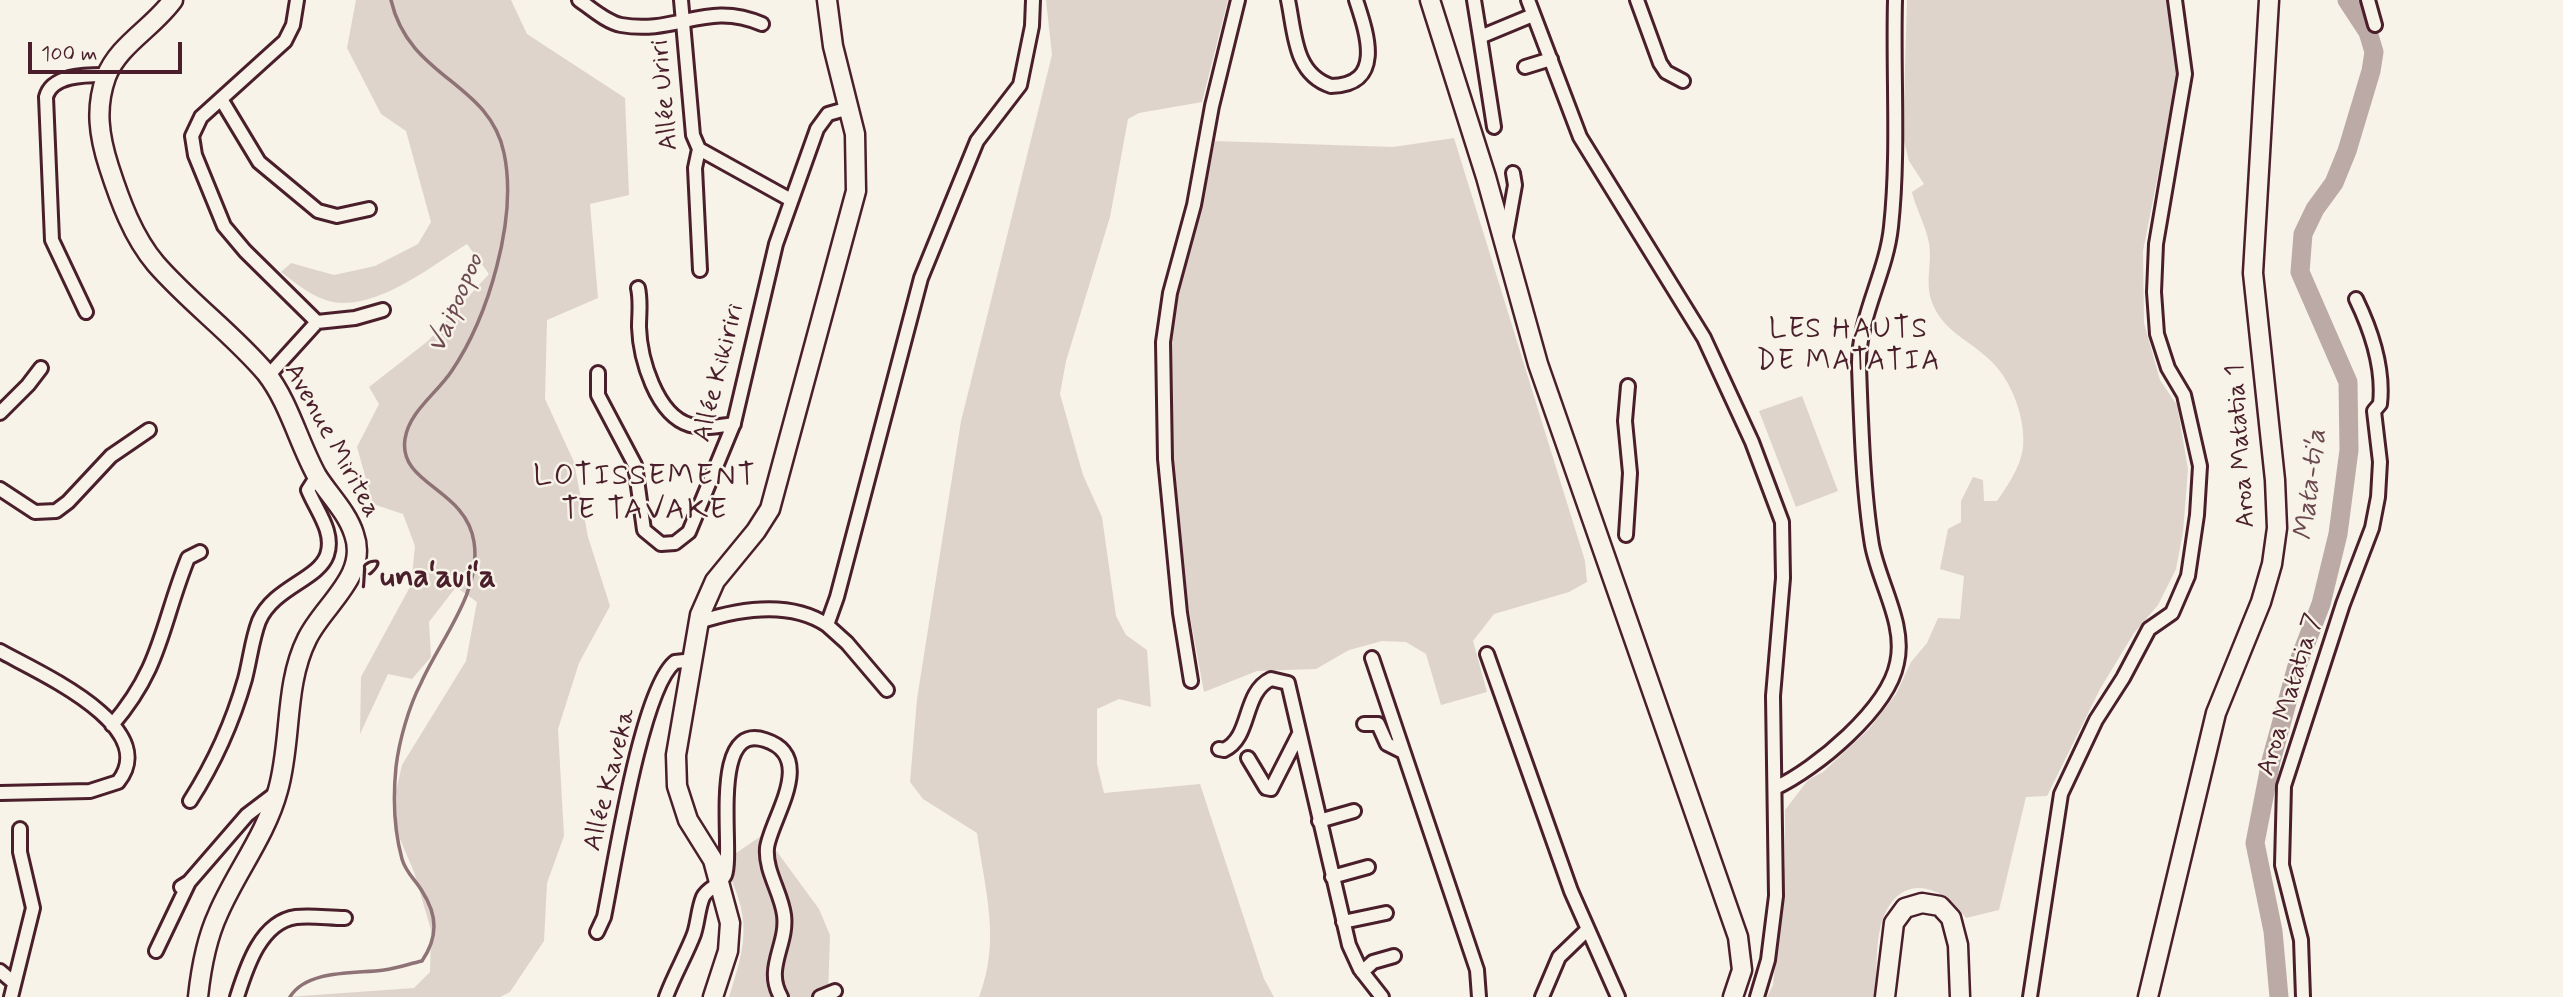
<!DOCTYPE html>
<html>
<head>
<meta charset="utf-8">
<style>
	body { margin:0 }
	#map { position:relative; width:2563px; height:997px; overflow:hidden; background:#f7f3e8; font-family:Mynerve,sans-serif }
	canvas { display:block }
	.scale { position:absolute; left:28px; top:42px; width:154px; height:32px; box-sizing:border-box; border:4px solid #4a1f2b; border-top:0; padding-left:9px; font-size:21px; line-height:24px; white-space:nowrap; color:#4a1f2b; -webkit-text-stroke:5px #f7f3e8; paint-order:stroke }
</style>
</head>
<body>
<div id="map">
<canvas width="2563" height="997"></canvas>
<div class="scale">100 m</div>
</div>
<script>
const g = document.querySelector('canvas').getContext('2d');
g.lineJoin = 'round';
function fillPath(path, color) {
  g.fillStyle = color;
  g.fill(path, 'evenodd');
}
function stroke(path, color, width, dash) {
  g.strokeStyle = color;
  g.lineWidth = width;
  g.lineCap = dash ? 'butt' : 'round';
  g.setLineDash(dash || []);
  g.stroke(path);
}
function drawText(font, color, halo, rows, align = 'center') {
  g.font = font + ' Mynerve,sans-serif';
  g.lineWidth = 5;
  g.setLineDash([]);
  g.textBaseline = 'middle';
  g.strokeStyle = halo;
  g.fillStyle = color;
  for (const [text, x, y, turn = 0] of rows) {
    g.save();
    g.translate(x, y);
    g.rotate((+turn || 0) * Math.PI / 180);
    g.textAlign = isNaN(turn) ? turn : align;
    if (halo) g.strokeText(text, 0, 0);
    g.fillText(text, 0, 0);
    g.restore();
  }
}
fillPath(new Path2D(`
	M356 0H511L527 34 625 98 629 195 590 204 598 298 547 320 545 399 574 462 588 537 610 606 579 663 558 729 564 836 547 883 544 941 510 992 500 997H287L414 988 430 972 431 930 414 872 397 832 396 791 402 765 466 661 477 602 456 587 429 622 431 657 412 679 388 674 360 734 361 677 411 585 415 546 403 514 373 504 357 447 379 404 369 387 428 341 489 274 467 244C433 265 377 310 333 302 313 298 297 284 281 272L291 263 334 275 375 266 418 244 431 222 406 131 381 114 347 48Z
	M1046 0H1228L1202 102 1139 113 1128 119 1110 217 1066 361 1060 394 1083 475 1102 517 1116 616 1126 635 1147 650 1151 707 1119 699 1097 709V764L1104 793 1200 784 1264 979 1274 997H979C1001 939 985 892 977 833L923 799 910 782 917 699 961 421 1052 55Z
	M1907 0H2183L2176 83 2143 251 2144 323 2160 380 2177 405 2188 469 2183 532 2176 569 2158 605 2134 633 2100 689 2047 796 2026 797 1999 910 1966 918C1939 881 1896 873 1881 925 1875 947 1877 975 1876 997H1767L1773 985 1785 865V810L1808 780 1823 772 1869 729 1896 694 1911 662 1927 643 1938 618 1960 619 1964 576 1940 569 1948 529 1961 522V501L1973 477 1983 480 1984 501H1997C2008 485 2020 468 2023 448 2026 419 2012 381 1991 361 1973 343 1949 334 1936 311 1922 285 1933 268 1929 243 1926 226 1916 209 1912 192L1924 184 1909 161 1903 137Z
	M1454 138 1585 561 1587 582 1569 592 1494 614 1473 641 1487 692 1441 705 1426 654 1406 642 1382 641 1349 650 1316 669 1257 671 1204 692 1185 590 1173 496 1168 366 1169 320 1197 227 1215 141 1393 147Z
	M1802 396 1838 491 1796 507 1759 411Z
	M764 834 819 909 830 935 828 997H729C748 938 751 918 723 862Z`), '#ded4cc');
stroke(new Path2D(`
	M290 997C307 969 356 974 384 970 397 968 409 964 422 961 438 937 438 916 422 891 415 879 406 873 402 859 394 830 393 797 396 767 399 741 409 706 421 683 440 640 482 591 474 542 466 488 398 485 405 439 409 412 436 394 451 372 488 318 518 219 504 153 489 81 409 79 391 0`), '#8e7275', 3.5);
stroke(new Path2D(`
	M2279 997 2273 931 2255 843 2271 761 2297 666 2321 604 2338 534 2349 450 2348 382 2300 272 2303 234 2315 209 2334 183 2347 151 2371 71 2374 52 2368 32 2347 0`), '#bcaaa7', 19);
const street = new Path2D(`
	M579 0C591 8 606 22 621 25 677 35 707 0 762 24
	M681 0 693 135 699 149 695 168 700 270
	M1288 0C1295 33 1294 74 1331 86 1386 85 1366 31 1356 0
	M1474 0 1480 37
	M1528 0 1580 137 1704 338 1752 442 1782 522 1783 578 1773 696 1776 896 1768 960 1757 997
	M1637 0 1660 63 1666 72 1683 81
	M2368 0 2375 25
	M1525 67 1551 59
	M221 99 259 162 318 211 337 216 369 209
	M1494 127 1480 37 1533 15
	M699 149 791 200
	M1505 241 1515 185 1513 173
	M638 288C641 302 639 313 639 327 640 358 656 415 690 425 705 429 719 426 734 424
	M86 312 52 240 46 97C52 74 88 75 107 75
	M317 322 355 318 383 310
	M598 373V395L635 465 644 530 661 544 675 543 689 532 734 423 776 244 817 129 828 114 849 108
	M268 376 317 322 245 251 224 226 195 155 192 136 201 117 285 41 293 25 297 0
	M0 413 28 385 41 368
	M0 489 35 512 56 511 68 502 111 456 149 430
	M1626 535 1630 473 1625 421 1628 386
	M699 622C739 609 789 600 827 625L837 597 921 278 977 141 1020 85 1032 26 1033 0
	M827 625 847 643 887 690
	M0 651C35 671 163 726 118 782L90 791 0 793
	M1487 654 1571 891 1618 997
	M1372 658 1477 970 1479 997
	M1191 681 1180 613 1165 459 1163 342 1170 293 1194 205 1212 106 1238 0
	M1364 724H1378L1387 744 1403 752
	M112 725C162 667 161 625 188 558L200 552
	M1219 749 1224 750C1252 737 1242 693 1271 679L1288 683 1349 945 1360 969 1382 997
	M1248 758 1266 788 1271 789 1299 734
	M1775 788C1816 769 1888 709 1897 663 1906 624 1879 583 1872 545 1863 490 1861 422 1859 366 1858 317 1886 275 1891 227 1899 153 1893 75 1895 0
	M190 801C213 765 233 721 245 679 250 660 252 639 259 621 274 587 318 580 327 555 335 532 316 510 308 490L317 476
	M1319 821 1354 811
	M1332 877 1368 867
	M181 887 189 882 247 815 276 793
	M1343 922 1386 913
	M597 932 604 917C614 869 641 689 675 662L694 660
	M156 951 189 882
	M0 971 13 982
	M1362 972 1373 962 1394 956
	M11 997 33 908 20 852V829
	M237 997C246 969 260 922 296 917 311 915 329 918 345 918
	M666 997C674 975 686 955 694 934 698 922 698 909 703 897 708 887 720 886 725 875 734 852 708 721 765 740 818 757 770 820 767 848 765 871 781 892 784 915 788 945 764 968 781 997
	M820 997 835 991
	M1542 997 1559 957 1587 930
	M2030 997 2061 794 2096 720 2123 678 2149 629 2172 613 2188 576 2197 515 2200 466 2184 395 2168 368 2157 334 2154 292 2156 244 2185 74 2175 0
	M2303 997 2301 940 2282 865 2284 786 2343 604 2372 528 2378 497 2380 462 2374 411 2380 404C2384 368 2372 332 2356 299`);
const secondary = new Path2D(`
	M173 0C153 28 118 45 106 77 95 108 99 136 109 167 120 201 133 237 156 264 190 303 233 334 266 373 289 402 299 444 317 476 329 495 347 512 354 534 369 576 323 605 307 639 284 685 292 741 278 790 266 835 236 872 218 914 206 940 201 969 198 997
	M1430 0 1486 177 1538 364 1738 937 1742 970 1733 997
	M713 997 728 951 730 923 713 860 688 820 677 786 676 755 700 615 715 581 756 531 770 509 856 191 855 134 833 46 827 0
	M1885 997 1894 923 1905 908 1922 903 1940 906 1951 918 1958 945 1960 997
	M2148 997 2216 713 2261 602 2272 564 2277 528 2275 480 2253 273 2269 0`);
stroke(street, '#4a1f2b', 18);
stroke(secondary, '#4a1f2b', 23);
stroke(street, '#f7f3e8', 12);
stroke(secondary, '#f7f3e8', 18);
drawText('26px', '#4a1f2b', '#f7f3e8', [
	["Allée Uriri",666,95,-95],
	["Allée Kikiriri",720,373,-76],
	["Avenue Miritea",331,441,61],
	["Aroa Matatia 1",2242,446,-94],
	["Aroa Matatia 7",2291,695,-73],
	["Allée Kaveka",611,780,-76]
]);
drawText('italic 28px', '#6c4950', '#f7f3e8', [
	["Vaipoopoo",457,304,-67],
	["Mata-ti'a",2312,485,-83]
]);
g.letterSpacing = '2px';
drawText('28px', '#4a1f2b', '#f7f3e8', [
	["LES HAUTS",1849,331],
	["DE MATATIA",1849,363]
]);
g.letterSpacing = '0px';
g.letterSpacing = '2px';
drawText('30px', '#4a1f2b', '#f7f3e8', [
	["LOTISSEMENT",645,478],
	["TE TAVAKE",645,512]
]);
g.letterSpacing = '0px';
drawText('bold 33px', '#4a1f2b', '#f7f3e8', [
	["Punaʻauiʻa",428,579]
]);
</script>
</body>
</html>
